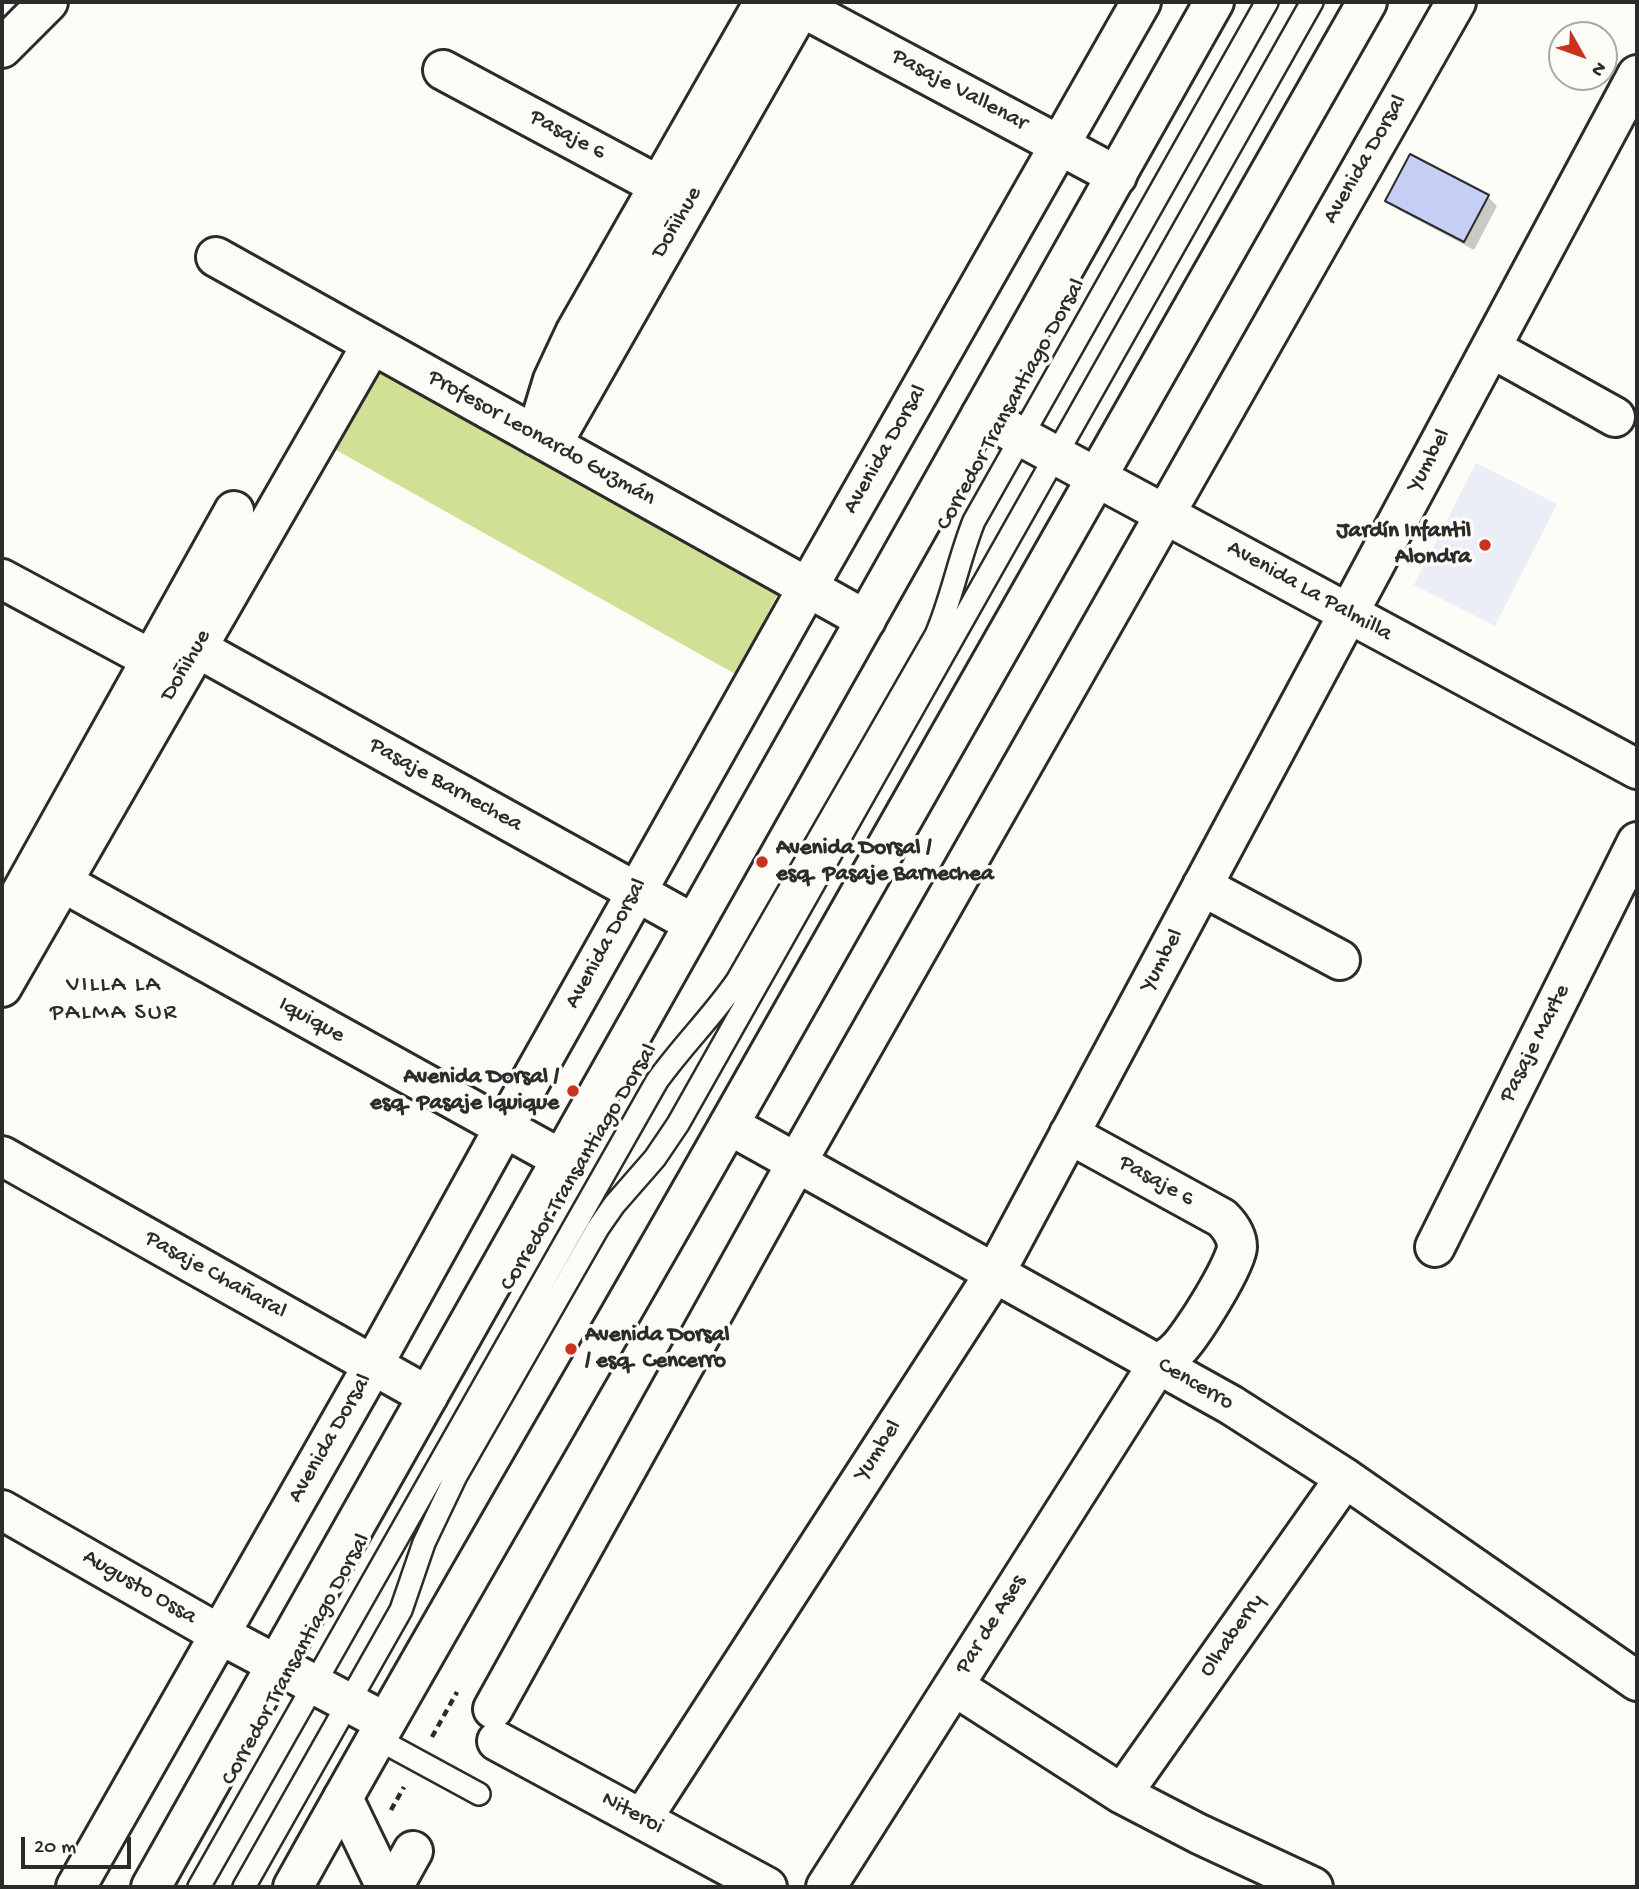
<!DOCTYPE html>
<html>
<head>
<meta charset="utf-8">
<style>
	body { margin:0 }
	#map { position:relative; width:1639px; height:1889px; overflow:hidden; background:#fdfcf7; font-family:"Gochi Hand",sans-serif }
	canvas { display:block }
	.frame { position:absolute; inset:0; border:4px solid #2b2b2b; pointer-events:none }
	.north { position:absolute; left:1548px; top:21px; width:70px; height:70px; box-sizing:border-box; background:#fdfcf7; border:2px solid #a9a8a5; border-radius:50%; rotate:130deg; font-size:19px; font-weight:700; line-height:28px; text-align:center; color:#2b2b2b }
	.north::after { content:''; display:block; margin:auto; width:24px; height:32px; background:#c8321e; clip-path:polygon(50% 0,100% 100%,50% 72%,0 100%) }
	.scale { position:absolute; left:21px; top:1837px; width:110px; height:32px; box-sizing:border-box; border:4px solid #2b2b2b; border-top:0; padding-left:9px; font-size:21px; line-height:24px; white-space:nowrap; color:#2b2b2b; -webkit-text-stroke:5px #fdfcf7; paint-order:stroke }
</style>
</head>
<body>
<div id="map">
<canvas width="1639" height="1889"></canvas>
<div class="frame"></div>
<div class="north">N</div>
<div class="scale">20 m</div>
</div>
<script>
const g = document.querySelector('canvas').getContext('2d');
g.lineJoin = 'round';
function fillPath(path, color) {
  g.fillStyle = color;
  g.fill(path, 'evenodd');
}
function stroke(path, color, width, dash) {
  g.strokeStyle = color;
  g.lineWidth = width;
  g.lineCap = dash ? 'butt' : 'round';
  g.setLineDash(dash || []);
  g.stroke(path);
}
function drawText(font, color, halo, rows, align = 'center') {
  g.font = font + ' "Gochi Hand",sans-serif';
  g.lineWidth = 7;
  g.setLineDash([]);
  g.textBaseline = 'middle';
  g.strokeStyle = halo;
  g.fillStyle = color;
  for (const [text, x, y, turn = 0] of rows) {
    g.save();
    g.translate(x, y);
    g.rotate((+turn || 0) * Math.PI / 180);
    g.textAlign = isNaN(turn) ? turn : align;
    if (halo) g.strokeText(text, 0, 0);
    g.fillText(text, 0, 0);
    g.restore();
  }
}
fillPath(new Path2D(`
	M1476 463 1557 504 1495 626 1414 585Z`), '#eceef7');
fillPath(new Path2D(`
	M372 368 778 593 737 675 329 446Z`), '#d0e094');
fillPath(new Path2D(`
	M1488 197 1497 206 1474 250 1397 209 1387 200Z`), '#0003');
const building = new Path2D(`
	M1410 154 1489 195 1464 242 1385 201Z`);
fillPath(building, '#c5cff6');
stroke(building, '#2b2b2b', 2);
const service = new Path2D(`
	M376 1738 479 1794
	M199 1887 657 1081C682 1046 712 1017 737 981L936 635C952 598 959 558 974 521L1267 2
	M244 1887 401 1610 424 1543 456 1476 598 1228 614 1205 655 1158 678 1124 1312 2`);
const minor = new Path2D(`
	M801 7 1117 176
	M2 48 48 2
	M443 70 682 198
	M216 257 866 620
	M1491 348 1615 417
	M536 436 553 380 575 333 764 2
	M552 444 804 2
	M2 579 173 671
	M197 648 694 924
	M62 882 561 1159
	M1202 886 1340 960
	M2 927 234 511
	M2 987 372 344
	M729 1125 1231 1405 1345 1478 1637 1681
	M2 1156 428 1396
	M1435 1247 1637 842
	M2 1510 219 1634 385 1722
	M954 1686 1122 1794 1199 1834 1313 1887
	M493 1709 797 1162 1456 2
	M497 1741 767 1887
	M1122 1794 1345 1478
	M343 1798 386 1887
	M642 1819 995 1273 1637 75
	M76 1887 373 1365 504 1128 808 587 1141 2
	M393 1887 413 1851
	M826 1887 1158 1364C1164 1360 1171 1356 1176 1351 1190 1339 1237 1263 1237 1247 1237 1235 1230 1226 1222 1218L1069 1134`);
const tertiary = new Path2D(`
	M981 415 1637 769`);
const primary = new Path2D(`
	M151 1887 1214 2
	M293 1887C436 1630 586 1377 731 1121 943 748 1154 374 1367 2`);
stroke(service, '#2b2b2b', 26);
stroke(minor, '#2b2b2b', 44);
stroke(tertiary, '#2b2b2b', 44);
stroke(primary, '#2b2b2b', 44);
stroke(new Path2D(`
	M432 1737 457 1692
	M391 1810 404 1787`), '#2b2b2b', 4.5, [7, 5]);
stroke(service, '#fdfcf7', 21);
stroke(minor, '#fdfcf7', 38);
stroke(tertiary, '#fdfcf7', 38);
stroke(primary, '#fdfcf7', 38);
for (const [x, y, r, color] of [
	[1485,545,7,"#c8321e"],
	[762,862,7,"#c8321e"],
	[573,1091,7,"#c8321e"],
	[571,1349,7,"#c8321e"]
]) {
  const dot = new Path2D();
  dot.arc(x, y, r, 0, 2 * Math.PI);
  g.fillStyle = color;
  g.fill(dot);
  stroke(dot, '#fdfcf7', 2.5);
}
drawText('23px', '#2b2b2b', '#fdfcf7', [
	["Pasaje Vallenar",959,91,28],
	["Pasaje 6",567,136,28],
	["Avenida Dorsal",1366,160,-60],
	["Doñihue",678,223,-60],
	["Corredor Transantiago Dorsal",1012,405,-61],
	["Profesor Leonardo Guzmán",541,439,29],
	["Avenida Dorsal",886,450,-60],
	["Yumbel",1430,461,-62],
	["Avenida La Palmilla",1309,592,29],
	["Doñihue",187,666,-60],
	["Pasaje Barnechea",445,786,29],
	["Avenida Dorsal",607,944,-61],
	["Yumbel",1163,961,-62],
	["Iquique",311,1021,29],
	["Pasaje Marte",1536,1044,-63],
	["Corredor Transantiago Dorsal",580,1168,-59],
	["Pasaje 6",1156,1182,29],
	["Pasaje Chañaral",215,1276,29],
	["Cencerro",1195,1385,30],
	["Avenida Dorsal",331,1439,-60],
	["Yumbel",879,1451,-57],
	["Augusto Ossa",139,1588,30],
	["Par de Ases",992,1625,-58],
	["Olhaberry",1233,1636,-55],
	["Corredor Transantiago Dorsal",297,1660,-61],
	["Niteroi",632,1814,28]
]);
drawText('bold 23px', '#2b2b2b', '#fdfcf7', [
	["Jardín Infantil",1471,532],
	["Alondra",1471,558],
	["Avenida Dorsal /",776,849,"left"],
	["esq. Pasaje Barnechea",776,875,"left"],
	["Avenida Dorsal /",559,1078],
	["esq. Pasaje Iquique",559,1104],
	["Avenida Dorsal",585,1336,"left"],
	["/ esq. Cencerro",585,1362,"left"]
], 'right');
g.letterSpacing = '2px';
drawText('24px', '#2b2b2b', '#fdfcf7', [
	["VILLA LA",114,986],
	["PALMA SUR",114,1014]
]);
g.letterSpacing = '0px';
</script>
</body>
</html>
